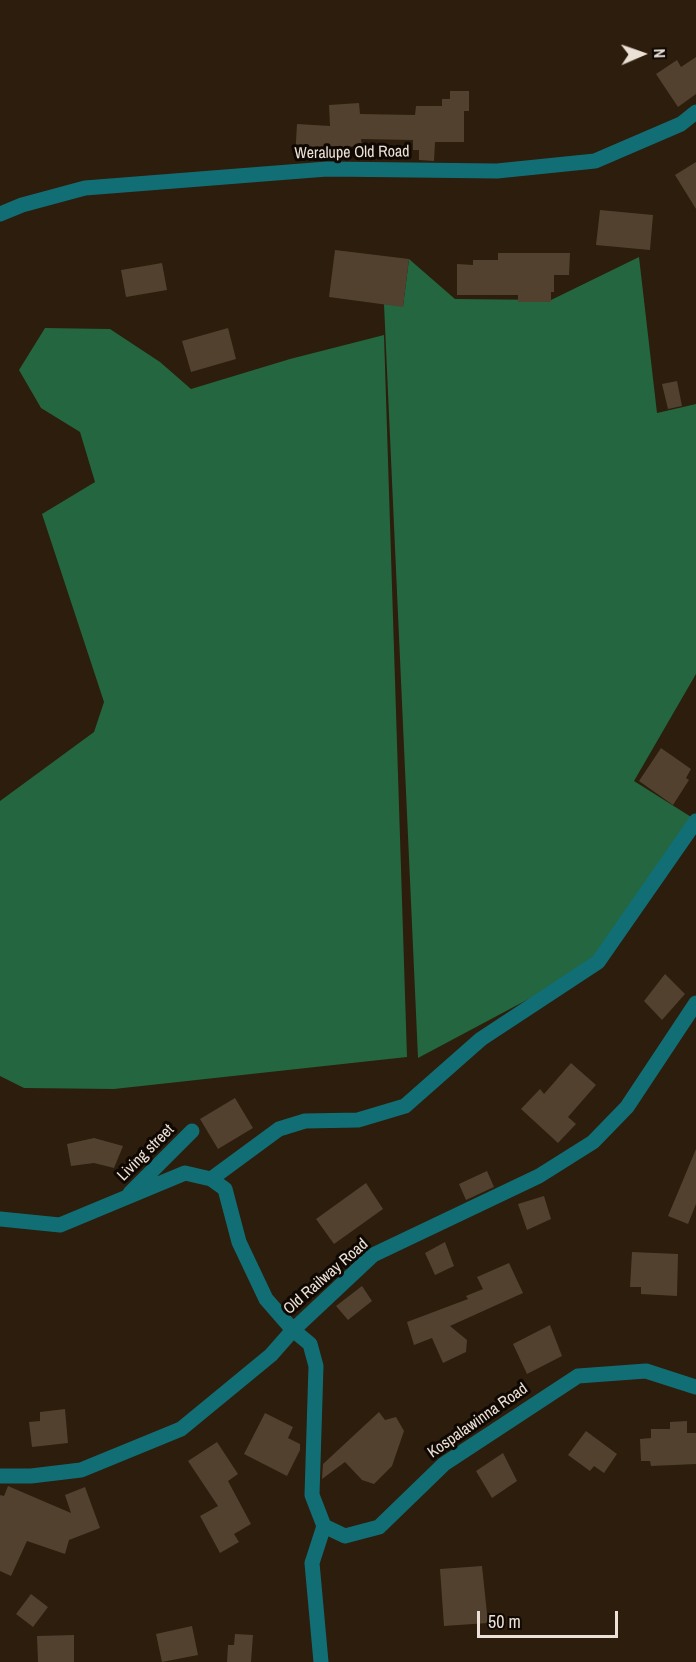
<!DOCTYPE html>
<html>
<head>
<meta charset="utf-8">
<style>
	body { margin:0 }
	#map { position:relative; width:696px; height:1662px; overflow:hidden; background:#2c1d0c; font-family:"Archivo Narrow",sans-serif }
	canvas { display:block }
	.north { position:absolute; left:612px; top:24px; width:60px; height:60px; -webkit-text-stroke:4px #0f0803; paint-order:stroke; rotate:88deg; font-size:16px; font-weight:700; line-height:24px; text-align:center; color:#ece1d7 }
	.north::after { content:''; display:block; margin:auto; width:21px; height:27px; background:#ece1d7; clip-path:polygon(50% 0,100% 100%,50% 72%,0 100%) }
	.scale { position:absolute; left:477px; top:1611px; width:141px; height:27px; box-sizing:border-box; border:3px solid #ece1d7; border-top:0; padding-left:8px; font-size:18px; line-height:21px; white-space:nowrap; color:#ece1d7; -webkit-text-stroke:4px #0f0803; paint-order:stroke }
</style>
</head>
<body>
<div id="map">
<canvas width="696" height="1662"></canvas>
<div class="north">N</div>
<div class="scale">50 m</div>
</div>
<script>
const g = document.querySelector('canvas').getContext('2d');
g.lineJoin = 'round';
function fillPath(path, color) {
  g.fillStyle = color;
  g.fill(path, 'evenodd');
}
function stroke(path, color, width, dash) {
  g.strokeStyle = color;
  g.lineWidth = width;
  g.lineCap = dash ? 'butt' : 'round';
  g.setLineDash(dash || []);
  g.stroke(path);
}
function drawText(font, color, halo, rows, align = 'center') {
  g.font = font + ' "Archivo Narrow",sans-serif';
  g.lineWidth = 6;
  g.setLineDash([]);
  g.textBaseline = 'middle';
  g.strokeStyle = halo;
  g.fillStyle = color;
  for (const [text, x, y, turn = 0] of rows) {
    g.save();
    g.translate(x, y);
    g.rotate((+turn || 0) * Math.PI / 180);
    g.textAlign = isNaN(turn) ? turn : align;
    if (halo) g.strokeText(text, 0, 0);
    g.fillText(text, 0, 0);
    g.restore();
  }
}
fillPath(new Path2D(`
	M639 257 657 413 696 404V674L634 781 696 820 598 962 418 1058 384 304 403 306 409 259 455 299 551 300Z
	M45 328 110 329 160 362 191 389 290 359 384 335 407 1057 114 1089 24 1088 0 1076V801L94 732 104 702 42 514 95 482 80 432 41 408 19 370Z`), '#236640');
fillPath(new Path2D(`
	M696 57V94L678 107 656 74 677 60 681 67Z
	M450 91H469V111H464V142H435L434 161 419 160V150H413V140L361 139 362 146 323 148V160L295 159 297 124 330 126 329 105 359 103 360 114 415 115 416 106H442V99H450Z
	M696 162V209L675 175Z
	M600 210 653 215 650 250 596 245Z
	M335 250 409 259 403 307 329 297Z
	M498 253H570L569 275H554V292H551V302H518V295H457V264L473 265V260H498Z
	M162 263 167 290 126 297 121 270Z
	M228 328 236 359 191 372 182 341Z
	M677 381 682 406 668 409 662 384Z
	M661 748 691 769 686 778 689 780 673 805 639 781Z
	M665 974 685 994 662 1020 644 1001Z
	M571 1063 596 1085 568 1117 576 1124 558 1143 521 1109 540 1089 544 1094Z
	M235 1098 253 1128 218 1149 200 1119Z
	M94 1138 123 1146 114 1168 94 1163 71 1166 67 1144Z
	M696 1149V1204L688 1224 668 1216Z
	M487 1171 494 1187 466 1200 459 1184Z
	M366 1183 383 1209 334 1244 316 1219Z
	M544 1196 551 1219 527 1230 518 1204Z
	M445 1242 454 1266 435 1275 425 1253Z
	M632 1252 678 1254 677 1296 641 1294V1287H630Z
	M509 1263 523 1293 450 1326 467 1340 466 1352 443 1363 432 1338 414 1345 407 1322 468 1299 466 1296 483 1289 477 1277Z
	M362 1286 372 1301 348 1320 336 1306Z
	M550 1325 562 1356 527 1374 513 1344Z
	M65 1409 68 1443 32 1447 29 1422 40 1421V1412Z
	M379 1412 385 1420 396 1417 404 1431 392 1466 374 1484 362 1480 345 1462 322 1479 323 1464Z
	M265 1413 293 1427 288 1438 300 1444V1450L287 1476 244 1454Z
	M687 1421V1433H696V1464L651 1466 650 1461H641L640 1439 651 1438V1429H670V1422Z
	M586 1431 617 1454 604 1473 594 1466 590 1471 568 1455Z
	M217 1442 238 1474 228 1481 251 1524 234 1534 239 1542 220 1553 200 1516 218 1506 188 1461Z
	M503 1453 517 1481 492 1498 476 1471Z
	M8 1486 71 1513 65 1495 85 1487 100 1528 69 1540 65 1554 27 1541 11 1576 0 1571V1495L4 1496Z
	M482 1566 488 1623 444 1626 440 1569Z
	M31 1594 48 1607 33 1627 16 1614Z
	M192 1626 198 1655 162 1662 156 1634Z
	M235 1634 253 1635 251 1662H227L228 1645H234Z
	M74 1635V1662H38L37 1636Z`), '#52412f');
stroke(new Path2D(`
	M0 214 22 205 85 188 327 169 497 171 595 161 681 124 696 112
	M211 1179 279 1129 305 1121 358 1120 405 1106 481 1039 598 962 696 821
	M130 1193 192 1131
	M0 1219 60 1225 185 1173 211 1179 225 1189 239 1242 266 1299 293 1330 310 1344 316 1366 312 1495 324 1526 345 1536 379 1527 444 1464 578 1376 646 1371 696 1387
	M0 1476H31L81 1470 181 1429 271 1355 293 1330 373 1255 539 1176 593 1142 627 1107 696 1003
	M321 1662 312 1563 324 1526`), '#126e75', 15);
drawText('16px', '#ece1d7', '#0f0803', [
	["Weralupe Old Road",352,153,-1],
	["Living street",146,1153,-45],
	["Old Railway Road",326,1277,-41],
	["Kospalawinna Road",478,1421,-35]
]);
</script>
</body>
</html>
